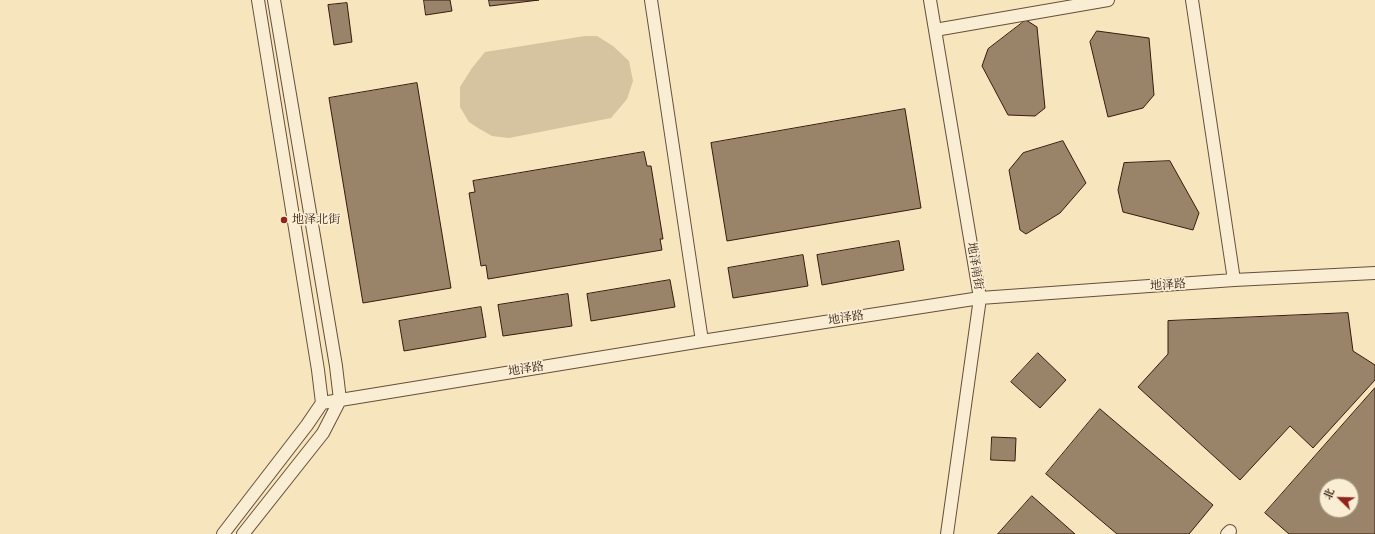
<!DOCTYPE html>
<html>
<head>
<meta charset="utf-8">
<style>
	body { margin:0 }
	#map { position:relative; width:1375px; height:534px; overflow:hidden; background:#f6e5bd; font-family:"Libre Caslon Text","Noto Serif SC",serif }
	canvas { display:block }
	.north { position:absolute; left:1319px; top:478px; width:40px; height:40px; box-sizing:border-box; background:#f9eed4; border:1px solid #ab9a85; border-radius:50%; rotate:293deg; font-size:11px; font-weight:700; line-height:16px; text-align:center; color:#371b0f }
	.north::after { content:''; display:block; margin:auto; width:14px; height:18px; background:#8f2418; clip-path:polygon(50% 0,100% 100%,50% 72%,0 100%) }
</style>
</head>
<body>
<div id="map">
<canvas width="1375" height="534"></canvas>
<div class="north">北</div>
</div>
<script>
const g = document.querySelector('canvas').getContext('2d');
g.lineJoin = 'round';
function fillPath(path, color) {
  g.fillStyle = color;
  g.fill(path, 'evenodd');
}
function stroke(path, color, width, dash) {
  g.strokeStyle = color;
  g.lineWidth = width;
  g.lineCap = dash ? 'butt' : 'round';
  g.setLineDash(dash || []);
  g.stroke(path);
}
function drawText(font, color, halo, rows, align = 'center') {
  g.font = font + ' "Libre Caslon Text","Noto Serif SC",serif';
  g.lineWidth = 3.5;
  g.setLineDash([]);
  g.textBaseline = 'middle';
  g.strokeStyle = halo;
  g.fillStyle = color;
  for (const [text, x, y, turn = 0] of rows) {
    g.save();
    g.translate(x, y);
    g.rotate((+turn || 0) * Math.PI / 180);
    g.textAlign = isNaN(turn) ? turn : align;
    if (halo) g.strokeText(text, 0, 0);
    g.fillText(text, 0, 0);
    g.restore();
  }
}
fillPath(new Path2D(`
	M585 36H597L613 46 629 61 633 81 627 99 611 118 509 138 492 136 478 128 469 122 460 107V87L472 68 485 52Z`), '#d6c39f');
const building = new Path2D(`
	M424 0H450L452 11 426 15Z
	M489 0H539L490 6Z
	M347 3 352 42 334 45 328 5Z
	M1026 20 1037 27 1045 108 1035 116 1008 115 982 66 988 49Z
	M1097 31 1149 38 1154 95 1143 108 1108 117 1090 42Z
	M417 83 451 288 363 303 329 98Z
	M905 109 921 208 727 241 711 143Z
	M1063 141 1086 183 1060 213 1026 234 1020 230 1009 170 1023 153Z
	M644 152 647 166H651L663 239H660L662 250 488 279 486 265 481 266 469 193 475 192 473 181Z
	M1170 161 1199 213 1193 230 1123 212 1118 190 1124 163Z
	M899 241 904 270 822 285 817 255Z
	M803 255 808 286 733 298 728 268Z
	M670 280 675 307 591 321 587 294Z
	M568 294 572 326 503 336 498 305Z
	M481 307 486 337 404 351 399 321Z
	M1348 313 1353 351 1375 365V380L1313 448 1290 426 1240 480 1138 387 1168 354V321Z
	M1038 353 1066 380 1040 408 1011 382Z
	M1375 388V534H1289L1265 513ZM1327 486H1351V510H1327Z
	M1100 409 1213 505 1189 534H1117L1046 474Z
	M992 437 1016 438 1015 461 991 460Z
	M1032 496 1075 534H998Z`);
fillPath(building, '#9a8469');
stroke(building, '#371b0f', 1);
const minor = new Path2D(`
	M651 0 702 341
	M930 0 980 298 947 534
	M1192 0 1234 280
	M935 30 1108 0
	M322 403 702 341 980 298 1234 280 1375 273
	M223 534 307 425 322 403 318 370 258 0
	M243 534 323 433 340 400 336 366 274 0
	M1227 534 1230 531`);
stroke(minor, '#674e3a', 14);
stroke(minor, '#f9eed4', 12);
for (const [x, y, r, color] of [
	[284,220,4,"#8f2418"]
]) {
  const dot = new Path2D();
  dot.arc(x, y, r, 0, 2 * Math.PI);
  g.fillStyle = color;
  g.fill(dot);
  stroke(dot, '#f9eed4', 1.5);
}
drawText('12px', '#371b0f', '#f9eed4', [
	["地泽北街",292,220]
], 'left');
drawText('12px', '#371b0f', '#f9eed4', [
	["地泽南街",975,266,81],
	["地泽路",1168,285,-4],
	["地泽路",846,318,-9],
	["地泽路",526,369,-9]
]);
</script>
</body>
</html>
